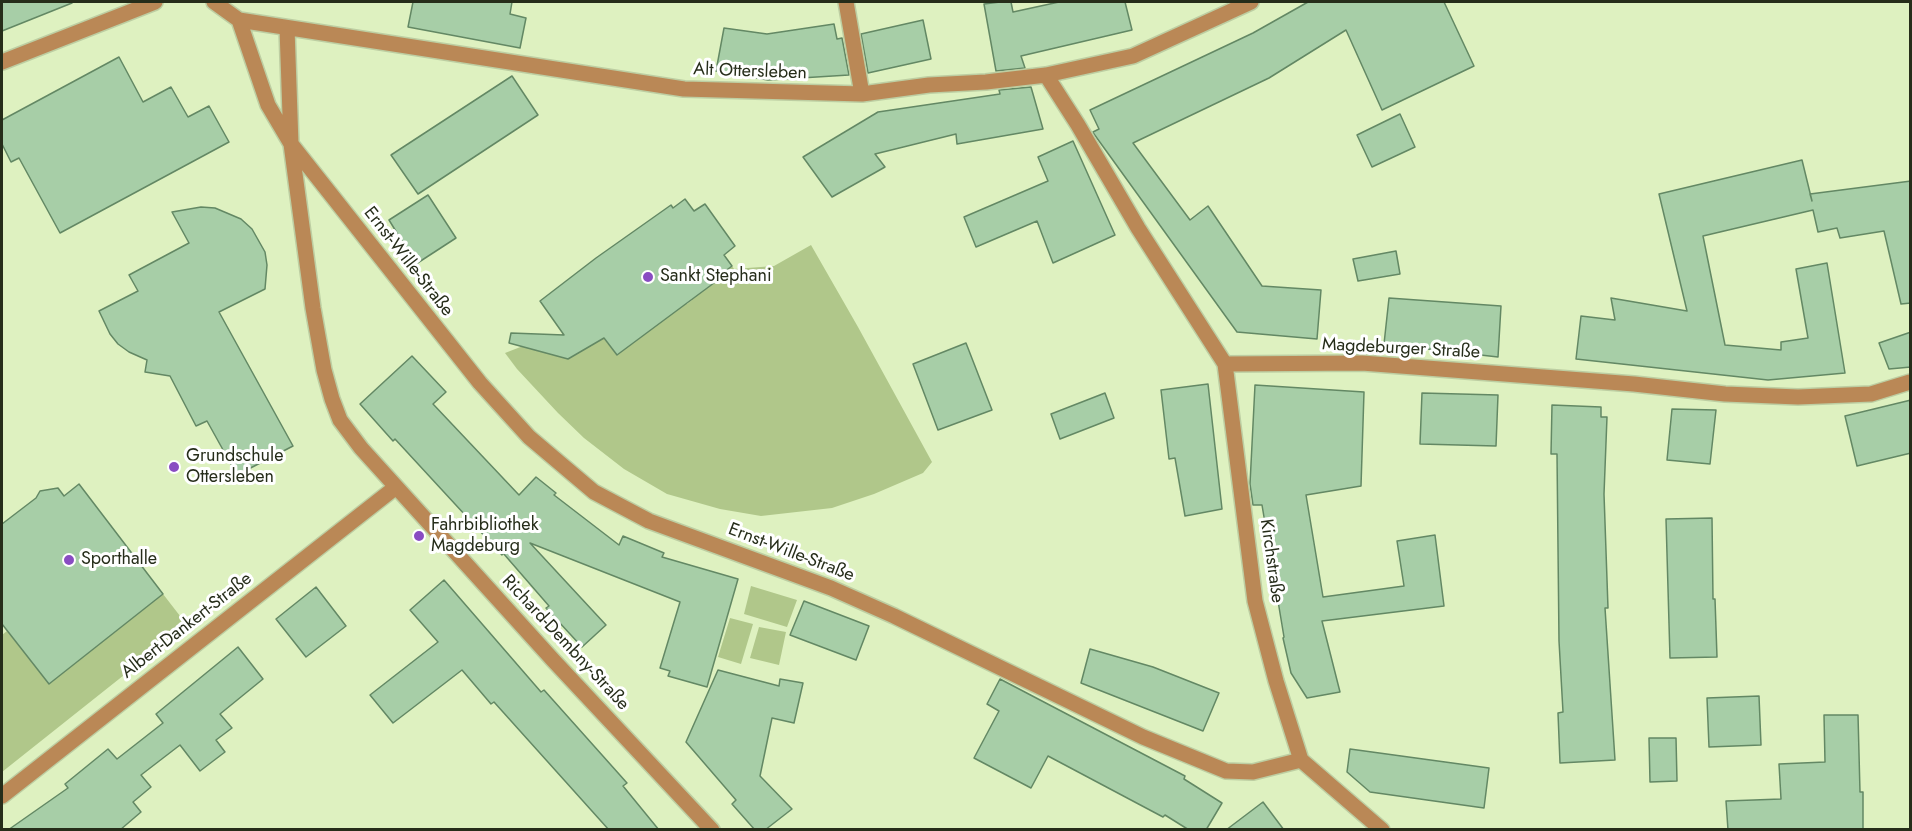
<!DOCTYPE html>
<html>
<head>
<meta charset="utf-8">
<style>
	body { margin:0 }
	#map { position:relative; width:1912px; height:831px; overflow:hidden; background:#def1c0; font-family:Jost,sans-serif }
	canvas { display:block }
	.frame { position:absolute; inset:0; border:3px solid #262d1a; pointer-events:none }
</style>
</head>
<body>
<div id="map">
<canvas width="1912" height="831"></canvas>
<div class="frame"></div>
</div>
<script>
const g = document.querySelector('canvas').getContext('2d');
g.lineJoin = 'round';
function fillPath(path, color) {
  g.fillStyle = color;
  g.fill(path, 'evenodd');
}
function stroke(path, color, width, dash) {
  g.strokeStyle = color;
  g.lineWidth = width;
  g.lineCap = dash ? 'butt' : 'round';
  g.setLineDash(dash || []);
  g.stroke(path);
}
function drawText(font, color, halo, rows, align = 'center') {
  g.font = font + ' Jost,sans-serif';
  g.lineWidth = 6;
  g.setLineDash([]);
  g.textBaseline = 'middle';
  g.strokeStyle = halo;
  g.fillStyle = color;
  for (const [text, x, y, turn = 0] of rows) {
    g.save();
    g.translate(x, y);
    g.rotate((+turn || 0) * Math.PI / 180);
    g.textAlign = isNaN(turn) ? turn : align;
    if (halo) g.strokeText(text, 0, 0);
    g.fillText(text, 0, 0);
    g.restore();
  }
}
fillPath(new Path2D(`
	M811 245 858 327 932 462 923 473 874 494 832 508 761 516 720 509 667 494 624 469 584 438 558 413 517 369 505 353 541 339 570 351 573 356 601 335 617 355 684 300 687 304 692 300 689 296 714 279 717 283 723 279 720 275 732 266 734 269 774 266Z
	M751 586 797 600 787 627 744 614Z
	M163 594 187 625 2 772V635L7 631 49 684Z
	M730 618 753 624 741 664 718 657Z
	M759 627 786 632 779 665 750 658Z`), '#b0c78a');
const building = new Path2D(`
	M2 2H72V3L2 31Z
	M413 2H512L510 14 526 18 520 48 408 27Z
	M1000 2H1011L1013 12 1059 2H1125L1132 30 1021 56 1025 68 996 71 984 4Z
	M1308 2H1444L1474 66 1382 110 1346 30 1269 78 1133 143 1190 220 1208 206 1262 286 1321 290 1317 339 1237 332 1094 134 1093 132 1099 129 1090 110 1253 33Z
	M923 20 931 59 868 73 861 34Z
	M834 24 837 39 842 38 849 75 768 80 716 71 724 28 767 34Z
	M119 57 143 102 171 87 188 117 209 106 229 142 60 233 19 158 11 162 2 144V120Z
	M512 76 538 115 418 194 391 155Z
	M1031 87 1043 129 957 144 956 134 875 154 885 167 832 197 803 157 878 112 1000 94 999 90Z
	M1400 114 1415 147 1372 167 1357 135Z
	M1073 141 1115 235 1053 263 1037 221 976 247 964 217 1048 181 1038 157Z
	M1802 160 1812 201 1810 194 1911 181V303L1901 304 1884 231 1840 238 1837 228 1818 232 1813 210 1703 236 1725 345 1781 350V342L1808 338 1796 269 1827 263 1845 373 1768 380 1576 359 1581 316 1615 320 1611 298 1687 311 1659 194Z
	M428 195 456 238 416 264 389 220Z
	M685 199 694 211 705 204 735 246 724 255 732 266 720 275 722 277 617 355 604 338 568 359 509 343 511 333 564 335 540 301 596 258 671 205 673 208Z
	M201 207 215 208 241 219 252 229 265 252 267 265 265 289 219 312 293 446 237 475 207 421 196 426 170 376 145 372 147 360 129 352 118 344 110 334 99 311 138 291 129 275 189 243 172 212Z
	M1396 251 1400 274 1358 281 1353 259Z
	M1389 298 1501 306 1498 357 1384 344Z
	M1911 332V367L1889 369 1879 343Z
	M966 343 992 410 938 430 913 364Z
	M412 356 446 392 433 404 519 495 536 477 556 493 554 495 619 545 623 536 664 553 662 557 738 579 707 687 668 676 670 671 660 668 680 602 530 543 606 625 582 647 546 608 549 606 503 553 502 555 395 439 393 441 360 404Z
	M1208 384 1222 509 1185 516 1175 458 1169 459 1161 390Z
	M1255 385 1364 392 1361 486 1306 495 1323 597 1404 586 1397 541 1435 535 1444 606 1322 621 1340 692 1307 698 1291 673 1283 638 1284 637 1262 505H1253L1250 484Z
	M1105 393 1114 418 1060 439 1051 414Z
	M1422 393 1498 395 1496 446 1420 444Z
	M1911 400V453L1857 466 1845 416Z
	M1552 405 1601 407V417H1607L1604 494 1608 608H1605L1615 760 1560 763 1558 713 1563 712 1559 641 1557 454H1551Z
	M1672 409 1716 410 1710 464 1667 460Z
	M79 484 163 594 49 684 2 624V524L36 498 40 491 58 488 64 496Z
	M1712 518 1713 599H1715L1717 657 1670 658 1666 519Z
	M444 580 541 692 544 690 627 783 623 786 659 830H609L494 702 491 704 462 670 393 723 370 695 438 642 410 610Z
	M316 587 346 626 306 657 276 619Z
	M804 601 869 626 856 660 790 635Z
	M238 647 263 679 220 714 232 728 216 740 225 752 200 771 180 745 141 775 151 787 133 802 141 812 120 830H8L68 788 65 784 108 749 117 759 163 723 156 714Z
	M1090 649 1153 667 1219 693 1203 731 1081 683Z
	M718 670 779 686 780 679 803 683 794 723 772 718 760 776 792 809 765 830H755L732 804 736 800 686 742Z
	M1000 679 1185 776 1184 779 1222 803 1206 830H1189L1165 815 1163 817 1048 756 1031 788 974 758 999 711 987 704Z
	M1759 696 1761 745 1709 747 1707 698Z
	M1824 715H1858L1860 792H1863V830H1728L1726 801 1781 799 1779 764 1825 762Z
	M1649 738H1676L1677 781 1650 782Z
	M1350 749 1489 768 1484 808 1370 792 1347 772Z
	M1263 802 1284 830H1226Z`);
fillPath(building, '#a7cea7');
stroke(building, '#638864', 1.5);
const minor = new Path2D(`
	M214 2 239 20 684 89 862 94 929 85 986 82 1046 75 1133 56 1251 2
	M846 2 862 94
	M239 20 268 105 291 144 480 383 529 437 594 492 649 521 831 588 894 616 1143 737 1226 771 1253 772 1301 760 1382 830
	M287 28 291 144 313 308 324 370 332 399 340 420 361 448 553 660 712 830
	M2 62 155 2
	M1046 75 1078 125 1138 228 1225 364 1362 363 1634 384 1725 394 1798 397 1871 394 1910 382
	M1225 364 1255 601 1276 681 1301 760
	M2 796 396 487`);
stroke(minor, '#bdcea2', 18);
stroke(minor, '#ba8856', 15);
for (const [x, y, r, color] of [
	[648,277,6,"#894cc2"],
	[174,467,6,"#894cc2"],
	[419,536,6,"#894cc2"],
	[69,560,6,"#894cc2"]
]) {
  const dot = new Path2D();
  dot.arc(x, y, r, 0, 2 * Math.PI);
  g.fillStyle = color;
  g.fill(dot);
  stroke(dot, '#fff', 2);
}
drawText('18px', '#262d1a', '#fff', [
	["Alt Ottersleben",750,72,2],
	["Ernst-Wille-Straße",408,262,52],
	["Magdeburger Straße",1401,349,3],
	["Ernst-Wille-Straße",791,553,21],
	["Kirchstraße",1271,561,82],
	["Albert-Dankert-Straße",187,626,-38],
	["Richard-Dembny-Straße",565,643,47]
]);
drawText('18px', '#262d1a', '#fff', [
	["Sankt Stephani",660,277],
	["Grundschule",186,457],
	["Ottersleben",186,478],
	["Fahrbibliothek",431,526],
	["Magdeburg",431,547],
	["Sporthalle",81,560]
], 'left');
</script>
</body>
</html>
